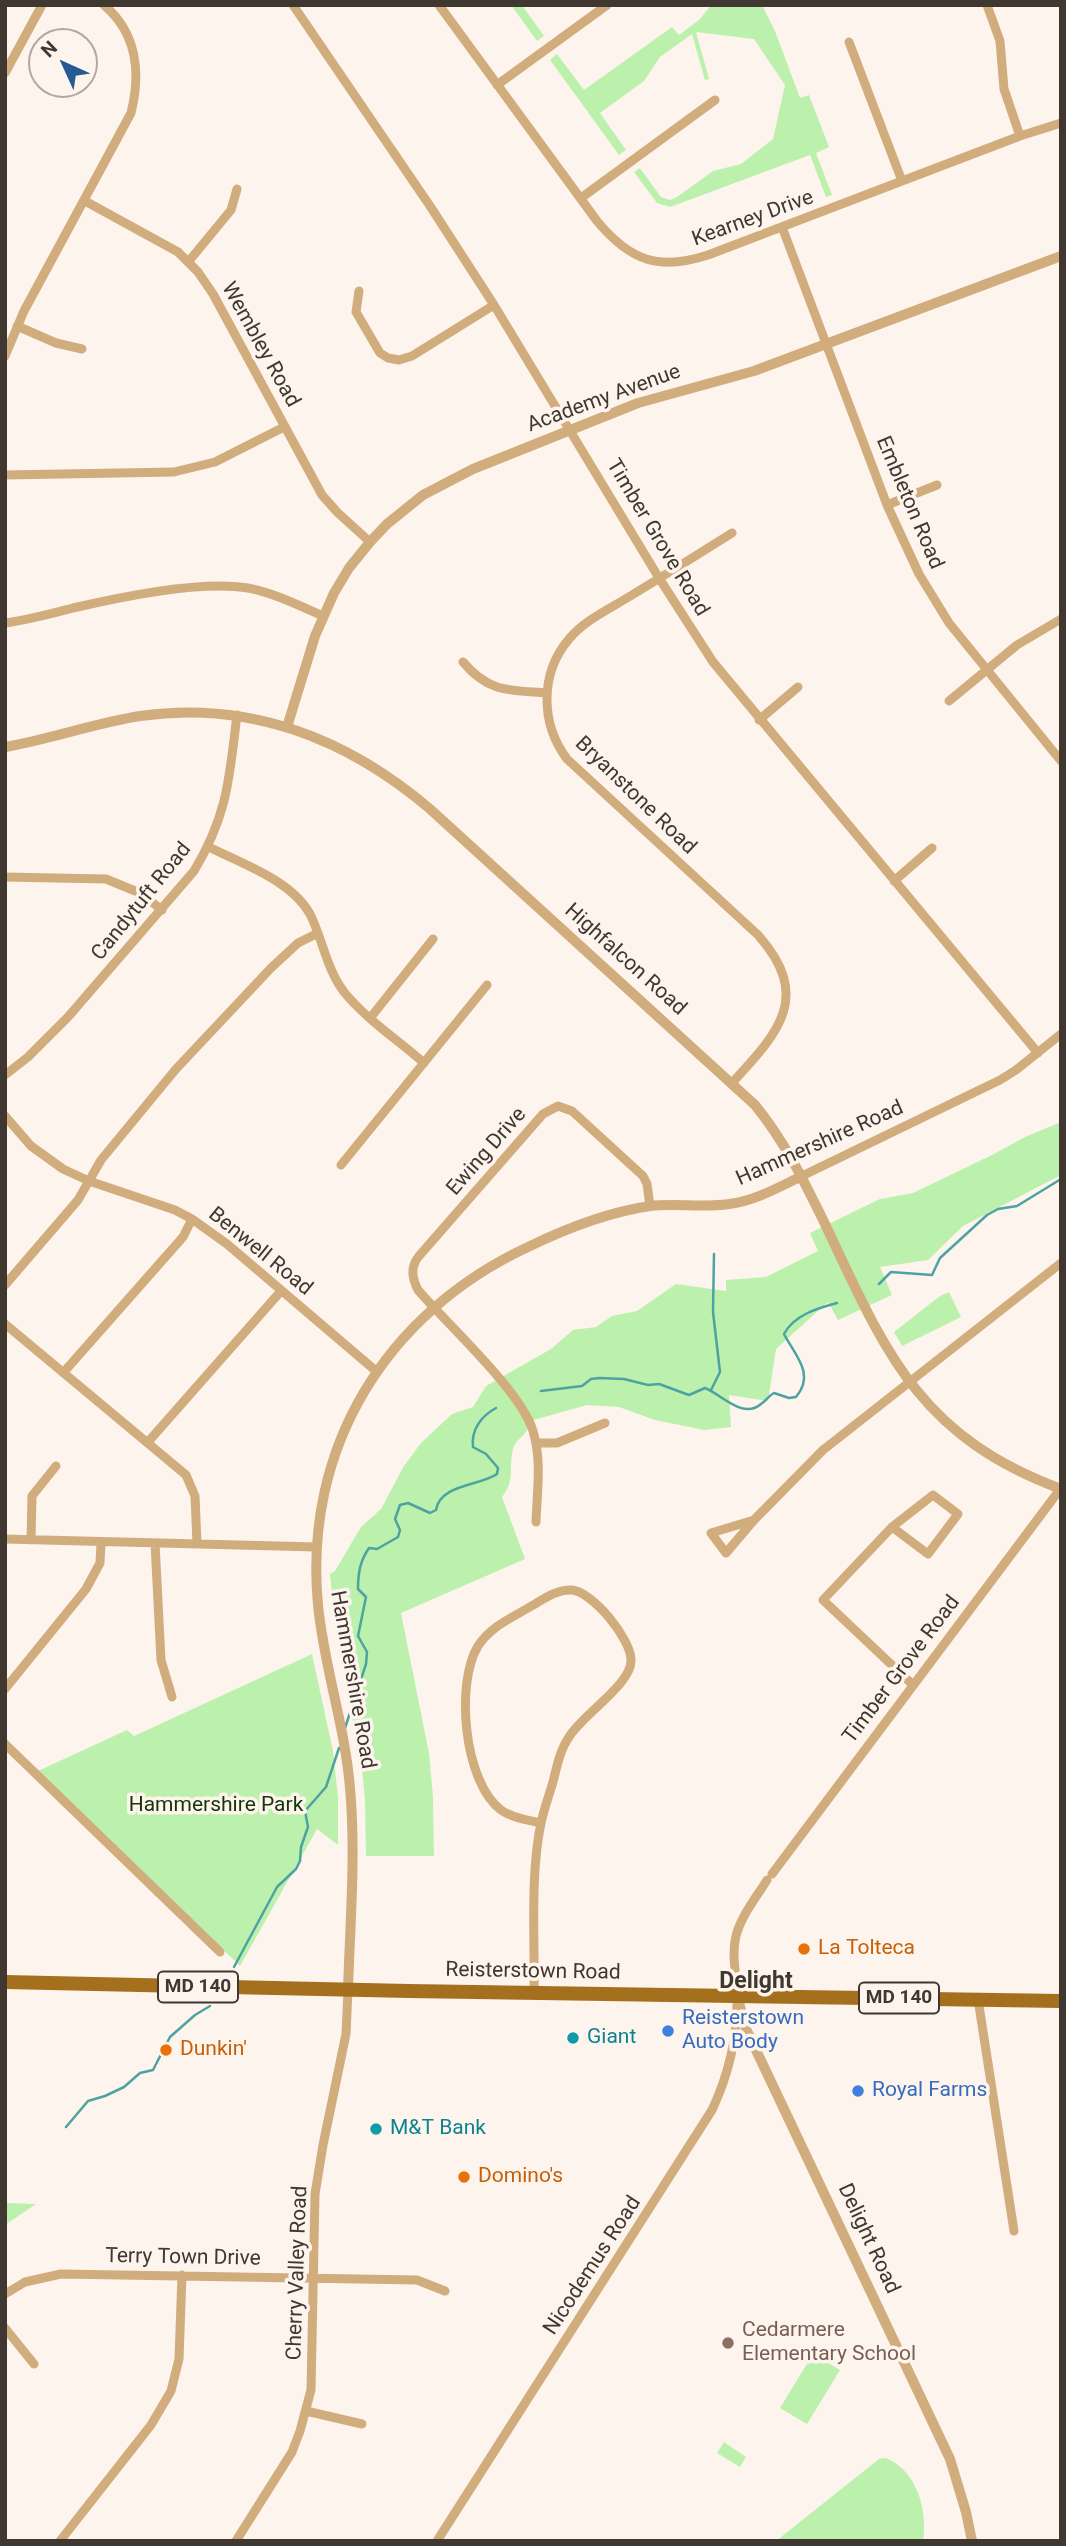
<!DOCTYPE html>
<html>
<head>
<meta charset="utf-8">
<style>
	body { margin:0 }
	#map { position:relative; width:1066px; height:2546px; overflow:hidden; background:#fdf4ed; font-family:Roboto,sans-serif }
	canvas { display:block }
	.frame { position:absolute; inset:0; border:7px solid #403830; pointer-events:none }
	.north { position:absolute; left:28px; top:28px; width:70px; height:70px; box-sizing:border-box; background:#fdf4ed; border:2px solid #b1a9a1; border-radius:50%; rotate:315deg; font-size:19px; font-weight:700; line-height:28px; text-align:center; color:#403830 }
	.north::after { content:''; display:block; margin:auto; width:24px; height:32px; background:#255b93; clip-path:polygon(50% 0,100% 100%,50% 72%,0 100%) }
</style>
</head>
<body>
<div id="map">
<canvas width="1066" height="2546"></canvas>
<div class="frame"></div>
<div class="north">N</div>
</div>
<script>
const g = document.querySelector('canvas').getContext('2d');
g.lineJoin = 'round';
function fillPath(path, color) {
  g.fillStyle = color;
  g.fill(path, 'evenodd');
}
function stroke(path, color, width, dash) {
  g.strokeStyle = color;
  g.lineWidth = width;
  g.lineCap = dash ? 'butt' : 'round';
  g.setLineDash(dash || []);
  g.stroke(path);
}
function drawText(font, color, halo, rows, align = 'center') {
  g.font = font + ' Roboto,sans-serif';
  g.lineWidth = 7;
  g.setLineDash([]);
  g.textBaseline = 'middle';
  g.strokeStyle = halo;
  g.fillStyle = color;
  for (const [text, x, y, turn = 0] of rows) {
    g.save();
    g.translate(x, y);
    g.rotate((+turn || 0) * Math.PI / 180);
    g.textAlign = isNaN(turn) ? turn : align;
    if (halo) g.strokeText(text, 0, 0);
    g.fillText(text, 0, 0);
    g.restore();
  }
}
fillPath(new Path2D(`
	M511 5H522L544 36 537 41Z
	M711 5H762L775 31 800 98 809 95 829 147 816 153 832 195 826 197 810 155 670 207 657 203 634 172 640 168 661 197 670 200 677 197 713 171 741 164 773 139 785 85 754 39 696 32 709 79 705 80 692 34 660 57 644 81 600 113 626 150 619 155 550 60 557 54 584 90 672 27 679 35 700 19Z
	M1061 1122V1175L963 1226 928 1260 880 1267 892 1295 838 1320 828 1302 776 1349 768 1401 729 1395 731 1427 704 1430 655 1420 619 1407 587 1405 530 1421C530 1434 516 1438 513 1449 508 1469 516 1479 502 1497L525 1559 401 1613 429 1753 433 1797 434 1856H366L365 1800 361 1759 337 1642 330 1574 335 1571 361 1527 381 1509 404 1466 421 1443 452 1414 473 1407 486 1386 551 1349 573 1330 596 1327 612 1316 637 1311 676 1284 726 1291V1280L766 1277 818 1251 810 1233 880 1199 913 1193 992 1155 1025 1137Z
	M949 1292 961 1317 902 1346 894 1332 940 1296Z
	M312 1654 333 1751 338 1797V1845L317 1829 240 1966 38 1771 127 1730 134 1736Z
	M5 2203 36 2204 5 2225Z
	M813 2354 840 2370 807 2424 780 2408Z
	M724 2442 746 2457 740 2467 717 2453Z
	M886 2458C917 2471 928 2510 923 2541H776L879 2459Z`), '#bcf1ad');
stroke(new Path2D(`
	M879 1284 891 1272 932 1275 940 1258 987 1215 998 1209 1017 1206 1061 1179
	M711 1390 720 1372 713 1312 714 1254
	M541 1391 582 1386 591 1379 599 1378 624 1379 648 1385 659 1384 689 1395 705 1388C721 1394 743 1420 761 1404 767 1400 768 1396 774 1393L789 1398 796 1397C816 1374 794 1354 784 1334 794 1315 818 1308 837 1303
	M345 1728 366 1664 367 1652 358 1636 366 1597 358 1589C358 1573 360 1561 369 1548L377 1549 398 1537 400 1530 395 1519 400 1505 408 1503 430 1513 436 1510C440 1484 480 1486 497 1474L498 1468 486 1454 473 1447C471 1430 481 1416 496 1408
	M234 1967 277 1887 296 1869 300 1861 301 1847 308 1827 305 1811 326 1787 339 1748
	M66 2127 88 2101 105 2096 124 2087 140 2073 153 2070 170 2037 195 2015 210 2006`), '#4fa2a2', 2.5);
stroke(new Path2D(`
	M293 5 430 206 494 305 659 578 713 662 1038 1053
	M439 5 597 221C630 261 659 271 708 255L1020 136 1061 123
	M987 5 1000 41 1004 89 1020 136
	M849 42 902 181
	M5 73 42 5
	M497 85 607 5
	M581 198 715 100
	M85 201 178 252 198 272 213 294 322 495 337 512 370 542
	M782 227 887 505 919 574 949 623 1061 761
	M189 261 231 210 237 189
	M359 291 356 312 380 353 388 358 399 360 412 356 494 305
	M17 326 56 343 82 349
	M5 356 24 311 131 113C141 73 137 33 104 5
	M5 475 174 472 215 462 284 427
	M887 505 937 485
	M5 623C29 620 50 614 73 608 120 597 201 580 248 588 274 593 298 605 323 616
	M463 662C489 693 510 690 547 693
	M949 701 1017 645 1061 619
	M759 720 798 687
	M209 847C242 864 291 880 310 914 323 940 326 968 344 992 366 1019 398 1040 424 1063
	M5 877 106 879 140 893 162 910
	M894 881 932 848
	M371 1017 433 939
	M5 1075 28 1057 68 1017 194 871C228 814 229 779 237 715
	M732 1083C778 1033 813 997 758 935L567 759C540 723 540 673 569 639 584 621 607 610 627 598 662 577 697 555 732 533
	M5 1116 31 1146 63 1169 89 1181 175 1210 192 1219 227 1244 376 1371
	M341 1165 487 985
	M802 1176 1000 1080 1016 1070 1061 1034
	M5 1285 78 1200 101 1160 176 1069 271 968 298 943 318 933
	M5 1324 186 1475 195 1496 197 1544
	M63 1373 183 1237 192 1219
	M148 1442 281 1291
	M536 1443H557L605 1423
	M754 1520 726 1553 711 1533 754 1520 823 1450 1061 1263
	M536 1522C537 1492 542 1461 533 1431 521 1391 448 1325 418 1290 412 1278 410 1267 419 1256L543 1114 558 1106 572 1111 643 1176 647 1184 650 1206
	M892 1527 928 1554 958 1514 933 1495 892 1527 823 1600 912 1684
	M5 1539 316 1547
	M31 1540 32 1496 56 1466
	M155 1543 161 1660 172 1697
	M5 1689 86 1589 100 1563 101 1542
	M5 1744 220 1952
	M772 1874 1061 1488
	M534 1992C535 1938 530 1875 541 1823 544 1809 549 1795 553 1782 557 1766 560 1750 569 1737 582 1715 632 1684 631 1660 631 1639 593 1592 572 1590 556 1589 541 1601 528 1608 510 1619 490 1627 478 1646 455 1684 464 1782 501 1810 512 1818 528 1820 541 1823
	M978 1999 1014 2231
	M5 2294 25 2282 61 2274 417 2280 445 2291
	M5 2328 34 2364
	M306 2411 362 2424
	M60 2541 151 2425 171 2391 179 2359 182 2275
	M236 2541 292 2452 300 2431 311 2390 315 2194 323 2145 346 2034 348 1990
	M437 2541 712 2110C729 2074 738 2036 737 1995 737 1976 731 1956 736 1936 741 1916 756 1898 767 1880`), '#d1ad7e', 9);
stroke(new Path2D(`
	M287 727 315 636 334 593 349 568 370 542 387 524 423 495 473 469 638 403 754 371 1061 256
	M5 747C51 739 95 723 140 716 250 700 348 739 430 809L755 1105C785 1142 804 1181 825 1224 885 1351 918 1436 1061 1489
	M348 1990C350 1923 356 1855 350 1788 345 1726 324 1667 318 1605 303 1448 386 1313 528 1247 565 1229 609 1212 650 1206 676 1203 703 1208 729 1204 755 1201 779 1187 802 1176
	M737 1995 746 2029 950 2459 966 2512 972 2541`), '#d1ad7e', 10);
stroke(new Path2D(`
	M5 1982 409 1991 1061 2001`), '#a5701e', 14);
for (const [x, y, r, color] of [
	[804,1949,7,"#e8710a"],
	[668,2031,7,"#3f7fe0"],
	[573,2038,7,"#0f9aa8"],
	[166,2050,7,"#e8710a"],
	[858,2091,7,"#3f7fe0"],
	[376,2129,7,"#0f9aa8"],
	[464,2177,7,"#e8710a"],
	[728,2343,7,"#8d6e63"]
]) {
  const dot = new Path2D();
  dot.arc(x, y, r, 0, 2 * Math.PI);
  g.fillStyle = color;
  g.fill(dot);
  stroke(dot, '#fdf4ed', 2.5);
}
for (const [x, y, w] of [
	[198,1987,80],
	[899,1998,80]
]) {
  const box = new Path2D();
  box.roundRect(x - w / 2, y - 15.5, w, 31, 5);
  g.fillStyle = '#fdf4ed';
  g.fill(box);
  stroke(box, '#403830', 2);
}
drawText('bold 19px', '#403830', null, [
	["MD 140",198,1987],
	["MD 140",899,1998]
]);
drawText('21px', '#403830', '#fdf4ed', [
	["Kearney Drive",753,219,-20],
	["Wembley Road",260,345,61],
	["Academy Avenue",604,399,-20],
	["Embleton Road",909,503,67],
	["Timber Grove Road",657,538,59],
	["Bryanstone Road",635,796,44],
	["Candytuft Road",142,902,-51],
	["Highfalcon Road",625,960,42],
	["Hammershire Road",820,1144,-24],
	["Ewing Drive",487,1152,-49],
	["Benwell Road",260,1252,39],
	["Timber Grove Road",902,1670,-53],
	["Hammershire Road",352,1680,80],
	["Reisterstown Road",533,1972,1],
	["Delight Road",868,2239,65],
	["Terry Town Drive",183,2258,1],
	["Nicodemus Road",593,2266,-57],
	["Cherry Valley Road",298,2273,-88]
]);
drawText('21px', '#143608', '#fdf4ed', [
	["Hammershire Park",216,1806]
]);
drawText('21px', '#c56008', '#fdf4ed', [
	["La Tolteca",818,1949],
	["Dunkin'",180,2050],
	["Domino's",478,2177]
], 'left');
drawText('21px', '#366cbe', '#fdf4ed', [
	["Reisterstown",682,2019],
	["Auto Body",682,2043],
	["Royal Farms",872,2091]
], 'left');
drawText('21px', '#0d838f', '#fdf4ed', [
	["Giant",587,2038],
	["M&T Bank",390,2129]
], 'left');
drawText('21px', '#785e54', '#fdf4ed', [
	["Cedarmere",742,2331],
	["Elementary School",742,2355]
], 'left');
drawText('bold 23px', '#403830', '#fdf4ed', [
	["Delight",756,1982]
]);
</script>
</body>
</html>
